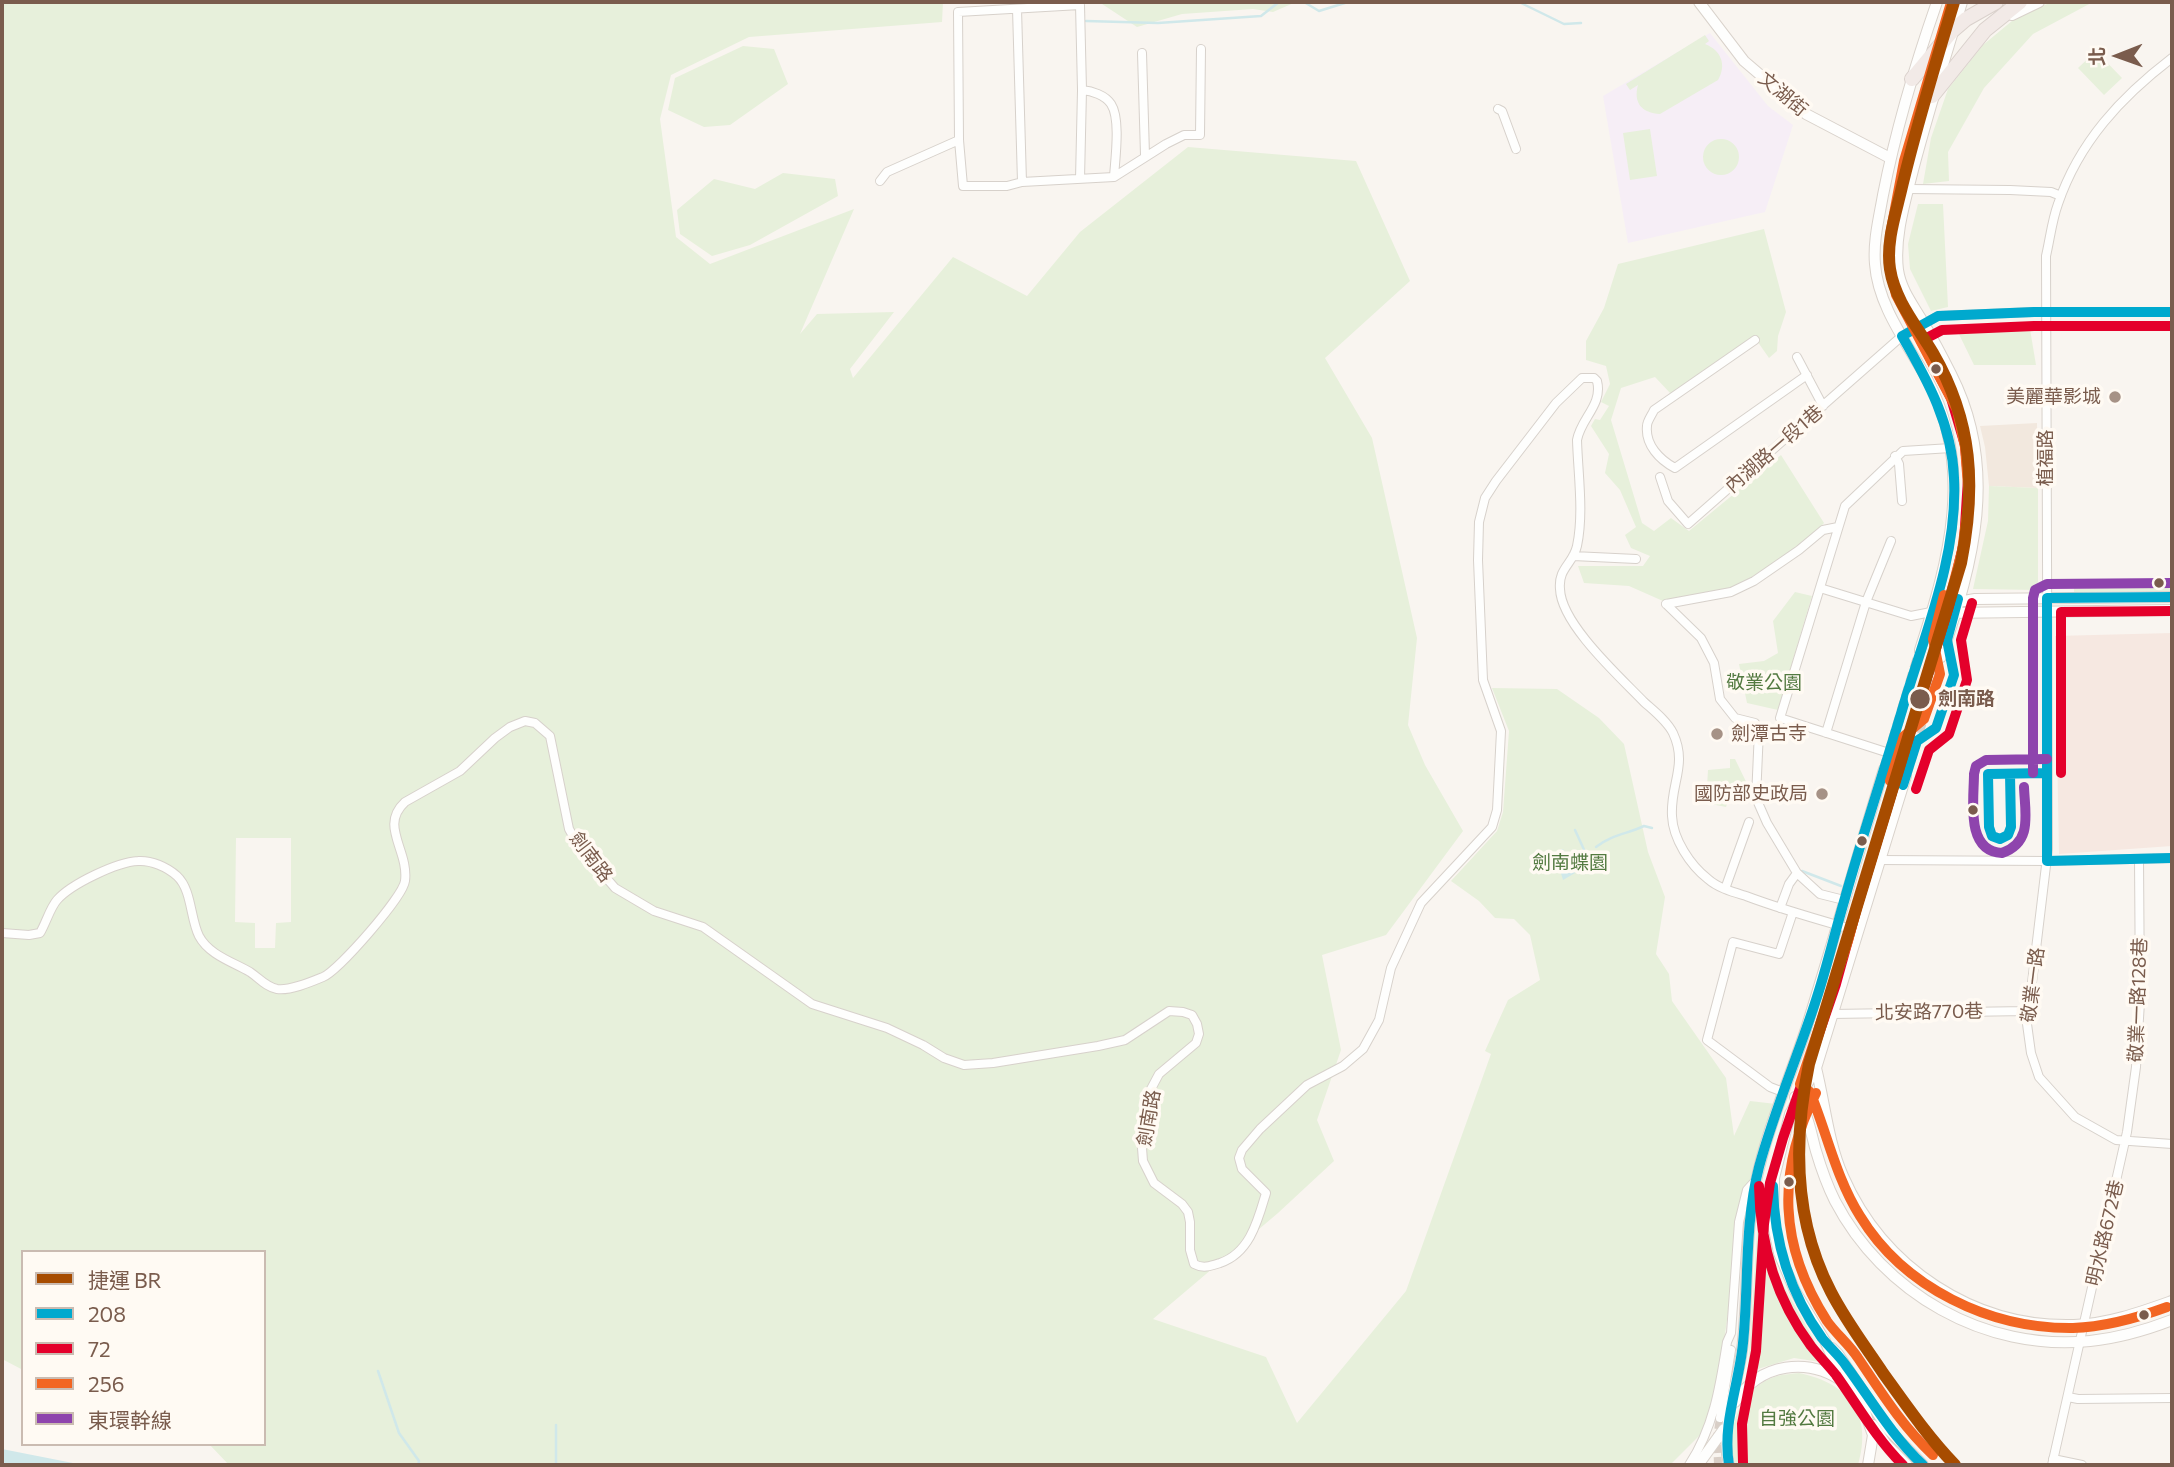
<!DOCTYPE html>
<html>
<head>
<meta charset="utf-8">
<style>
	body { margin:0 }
	#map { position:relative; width:2174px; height:1467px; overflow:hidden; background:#f9f5f0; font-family:Commissioner,"Noto Sans TC",sans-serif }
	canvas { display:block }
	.frame { position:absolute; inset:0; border:4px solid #7a5c4d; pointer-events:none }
	.legend { position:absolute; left:21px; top:1250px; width:245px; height:196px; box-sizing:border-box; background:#fffaf3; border:2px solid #cabbb1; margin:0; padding:9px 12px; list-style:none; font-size:21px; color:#7a5c4d }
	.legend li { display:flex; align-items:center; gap:14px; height:35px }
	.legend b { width:35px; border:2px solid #cabbb1 }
	.north { position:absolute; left:2083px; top:21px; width:70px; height:70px; -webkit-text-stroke:5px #fffaf3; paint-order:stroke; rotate:269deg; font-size:19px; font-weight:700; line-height:28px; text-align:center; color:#7a5c4d }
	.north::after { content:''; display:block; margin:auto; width:24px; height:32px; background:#7a5c4d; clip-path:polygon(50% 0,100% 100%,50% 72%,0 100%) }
</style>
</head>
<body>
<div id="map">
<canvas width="2174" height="1467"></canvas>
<div class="frame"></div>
<ul class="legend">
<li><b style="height:9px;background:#a74c00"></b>捷運 BR</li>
<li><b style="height:9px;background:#00a9ce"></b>208</li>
<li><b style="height:9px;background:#e4002b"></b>72</li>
<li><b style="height:9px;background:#f26522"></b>256</li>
<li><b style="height:9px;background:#8e44ad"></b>東環幹線</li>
</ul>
<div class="north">北</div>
</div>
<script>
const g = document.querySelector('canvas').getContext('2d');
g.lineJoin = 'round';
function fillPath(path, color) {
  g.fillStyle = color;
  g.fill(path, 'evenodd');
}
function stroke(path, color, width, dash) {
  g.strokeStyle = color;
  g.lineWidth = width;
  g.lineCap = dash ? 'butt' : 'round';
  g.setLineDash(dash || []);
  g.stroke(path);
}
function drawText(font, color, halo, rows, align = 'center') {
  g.font = font + ' Commissioner,"Noto Sans TC",sans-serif';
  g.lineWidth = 7;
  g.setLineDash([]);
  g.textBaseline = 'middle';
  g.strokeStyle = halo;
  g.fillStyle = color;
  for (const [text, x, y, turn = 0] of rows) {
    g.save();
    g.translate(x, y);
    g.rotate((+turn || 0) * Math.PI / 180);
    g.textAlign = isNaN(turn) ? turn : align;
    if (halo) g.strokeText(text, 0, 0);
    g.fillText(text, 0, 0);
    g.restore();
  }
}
fillPath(new Path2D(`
	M2037 423 2038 488 1989 486 1985 447 1980 426Z`), '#f2e8de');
fillPath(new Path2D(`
	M2172 633V846L2059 854 2055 636Z`), '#f6e8e1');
fillPath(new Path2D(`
	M1710 33 1768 106 1793 125 1765 212 1628 243 1603 96Z`), '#f6eef6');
fillPath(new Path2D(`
	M2 2H943L942 22 749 37 671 75 660 119 676 237 710 264 854 209 800 334 817 314 894 312 850 369 853 378 953 257 1027 296 1080 232 1188 147 1356 161 1410 281 1325 358 1372 438 1417 638 1408 725 1425 765 1463 831 1386 935 1322 955 1341 1050 1317 1120 1334 1161 1278 1213 1153 1319 1266 1357 1297 1423 1406 1291 1491 1054 1485 1051 1508 1000 1540 980 1530 935 1514 919 1495 918 1479 901 1451 881 1497 831 1503 812 1509 731 1492 688 1557 689 1599 718 1624 744 1648 852 1665 897 1656 954 1669 974 1672 1001 1726 1078 1734 1136 1750 1101 1776 1104 1745 1194 1722 1355 1712 1411 1706 1418 1707 1428 1670 1465H229L209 1444H264V1252H23V1370L2 1359ZM236 838H291V922L276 923 275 948H255V923L235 922Z
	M1099 2H1296L1273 12 1253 9 1182 14 1137 27Z
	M2052 2H2093L2033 34 1984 88 1948 152 1949 181 1923 184 1931 138 1948 89 1983 45 2018 16Z
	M1705 35 1709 41 1705 44C1721 50 1727 65 1718 80L1660 114C1642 113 1633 103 1638 85L1630 90 1626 84Z
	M743 46 774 49 788 84 730 125 704 127 668 110 675 78Z
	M2096 51 2122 78 2104 95 2078 68Z
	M1650 129 1657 176 1630 180 1623 133Z
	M1703 157a18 18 0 1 1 36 0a18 18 0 1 1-36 0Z
	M783 173 835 179 838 196 750 245 712 256 680 234 677 210 714 179 755 189Z
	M1918 204H1943L1948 307 1931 311 1910 269 1908 244Z
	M1764 229 1786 312 1778 336 1777 351 1769 358 1755 338 1671 394 1655 377 1621 388 1611 420 1642 523 1654 531 1671 518 1689 531 1781 455 1824 523 1807 541 1733 589 1663 601 1629 586 1584 583 1578 566H1643L1650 556 1631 548 1625 535 1636 527 1620 490 1605 473 1609 454 1591 426 1595 419 1600 420 1609 406 1601 402 1610 384 1606 366 1586 360V341L1604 308 1618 264Z
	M1955 326 2030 329 2036 365H1974Z
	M1989 486 2038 488V590L1973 589 1988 521Z
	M2172 582V591L2074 592V583Z
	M1795 592 1812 596 1778 710 1747 703 1739 664 1764 661 1778 653 1773 621Z
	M1730 759H1735L1754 798 1746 802 1729 798 1726 807 1706 803 1708 770 1730 768Z
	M1764 1185V1219L1781 1281 1827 1363 1794 1358 1748 1372 1758 1218Z
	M1799 1373C1849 1383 1873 1415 1858 1465H1736C1724 1430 1739 1388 1777 1376 1784 1374 1792 1374 1799 1373Z`), '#e7f0db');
fillPath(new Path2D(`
	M1563 849 1575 873 1563 880 1555 853Z
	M2 1449 83 1465H15L2 1463Z`), '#d0e8ea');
stroke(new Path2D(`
	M1304 2 1319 11 1348 2
	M1519 2 1564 24 1581 23
	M1086 21 1158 23 1261 16 1279 2
	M1575 830 1586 854
	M1596 847C1611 835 1627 834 1644 826L1652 828
	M1568 859 1585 854
	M1802 871 1841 886
	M378 1371 399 1433 419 1461 418 1465
	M556 1425V1465`), '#d0e8ea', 2.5);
stroke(new Path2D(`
	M1718 1465 1717 1438 1720 1418`), '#d9cfc7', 8, [8, 4]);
stroke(new Path2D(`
	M1884 769 1920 650
	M1906 776 1941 657`), '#d9cfc7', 10, [10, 5]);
const street = new Path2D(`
	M1017 9 1022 182
	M1142 53 1145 155
	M2172 58C2121 97 2079 142 2058 204 2052 220 2050 239 2046 256L2048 849 2027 1024 2031 1053 2039 1077 2075 1117 2116 1140 2172 1144
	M1082 90C1092 91 1105 95 1111 104 1121 119 1115 160 1114 177
	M1498 109 1502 111 1516 149
	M1080 179 1082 90 1080 5 958 12 959 140 963 186H1007L1022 182 1114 177 1166 144 1184 135H1200L1201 49
	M880 181 887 172 959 140
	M1908 189 2010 190 2051 192 2061 196
	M1755 340 1654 410C1652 415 1647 421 1647 426 1645 445 1660 460 1675 468L1807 375
	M1797 357 1823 406
	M1895 456 1899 464 1902 501
	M1660 477 1668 501 1688 524 1902 336 1938 316 2034 312H2172
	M1573 556 1636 559
	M1820 588 1911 616 1931 612
	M1666 604 1701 638 1714 663 1720 699 1735 718 1755 723 1759 730 1756 798 1767 823 1797 873 1820 894 1844 900
	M1666 604 1731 592 1754 581 1799 550 1823 530 1838 527
	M1826 733 1866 602 1891 541
	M1889 753 1780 718 1845 506 1903 451 1951 448
	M1879 860 2047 861 2172 858
	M1725 889 1749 822
	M1780 908 1789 884 1797 873
	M2 933 29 935 40 933C46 923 50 908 57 900 71 884 117 862 138 861 151 860 167 867 177 876 192 890 190 918 199 936 209 955 233 962 250 972 259 978 266 987 277 989 290 991 311 982 323 977 339 970 403 897 405 881 409 850 379 826 405 802L460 771 495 738 510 727 525 721 535 723 550 736 569 829 578 845 615 888 654 911 703 927 812 1004 887 1028 923 1045 944 1058 964 1065 993 1063 1098 1046 1125 1040 1169 1011 1183 1012 1192 1015 1197 1024 1199 1034 1196 1043 1159 1074 1151 1089 1142 1148 1143 1161 1154 1183 1182 1204 1188 1212 1190 1222V1250L1194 1264C1203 1269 1211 1266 1220 1263 1250 1253 1258 1220 1266 1193L1242 1169 1239 1158 1242 1150 1260 1129 1307 1085 1343 1066 1363 1049 1379 1020 1391 968 1421 903 1492 827 1497 810 1501 731 1483 680 1478 560 1479 522 1485 498 1496 481 1556 403 1582 378H1594L1597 381C1603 405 1581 418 1577 440 1578 474 1584 513 1577 546 1573 564 1558 568 1560 589 1561 624 1620 677 1644 702 1654 711 1667 721 1673 733 1688 765 1670 784 1672 816 1673 839 1690 865 1708 879 1718 888 1733 892 1746 896 1783 910 1820 920 1858 931
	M1832 1014 2027 1011
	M1783 1092 1770 1087 1707 1040 1733 942 1779 954 1793 912
	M2068 1397 2078 1399 2172 1398
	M1720 1418 1731 1350
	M2053 1459 2082 1465
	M1689 1465C1714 1427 1720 1386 1727 1342L1731 1333 1739 1222 1747 1190 1756 1180
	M2052 1465 2127 1132 2136 1067 2140 1002 2139 859`);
const secondary = new Path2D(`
	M1699 2 1744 61 1806 114 1890 158
	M2012 15 2039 2
	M1931 612 1958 602 1975 599 2172 597
	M1948 613 2172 610
	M1920 650C1949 560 1975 467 1927 379 1907 343 1878 306 1875 264 1873 241 1879 218 1883 195 1896 129 1915 65 1937 2
	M1941 657C1974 562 1999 468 1951 374 1942 356 1933 339 1923 322 1913 305 1901 290 1898 270 1894 237 1905 202 1913 170 1928 113 1945 58 1962 2
	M1816 1068C1825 1104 1828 1142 1843 1176 1883 1268 1974 1328 2074 1325 2108 1324 2141 1312 2172 1301
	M1795 1097C1808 1110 1811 1134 1816 1151 1821 1168 1827 1185 1835 1201 1883 1293 1985 1352 2090 1341 2118 1338 2146 1330 2172 1320
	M1832 1348 1838 1354 1888 1429 1923 1465
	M1735 1402C1760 1363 1808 1356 1845 1383
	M1873 1425 1886 1444 1907 1465
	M1698 1465 1724 1429
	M1729 1465C1720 1427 1737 1389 1742 1350 1749 1294 1744 1236 1756 1181 1767 1129 1789 1080 1806 1029 1833 943 1857 856 1884 769
	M1868 1465 1873 1435 1861 1401 1835 1363 1825 1341 1795 1291 1779 1253 1773 1225 1774 1178 1790 1114 1816 1068 1906 776`);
const highway = new Path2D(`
	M1912 79 1952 31 1966 19 1996 2
	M1932 96 1985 30 2020 2`);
stroke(street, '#d7d1cb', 10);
stroke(secondary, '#d9d2cb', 12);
stroke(highway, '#dad1cc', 16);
stroke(street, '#fefefd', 8);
stroke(secondary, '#fefefd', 10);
stroke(highway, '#f2eae7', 14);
stroke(new Path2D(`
	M2010 774 2011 827 2008 835 2000 839 1992 836 1989 827 1988 774 2047 773
	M1903 785 1917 741 1936 728 1954 675 1947 640 1958 599
	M2047 861V598L2172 597
	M2047 861 2172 858
	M1773 1186C1774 1242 1789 1292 1822 1338 1830 1348 1840 1356 1847 1367 1872 1401 1892 1436 1923 1465
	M1729 1465C1722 1423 1739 1385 1743 1343 1749 1285 1744 1225 1759 1167 1774 1111 1798 1056 1816 1000 1827 967 1835 932 1845 898 1863 834 1884 771 1903 707 1925 633 1958 556 1954 478 1952 425 1928 381 1902 336L1938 316 2034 312H2172`), '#00a9ce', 10);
stroke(new Path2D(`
	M2061 773V612L2172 611
	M1916 789 1929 750 1949 734 1967 680 1961 640 1972 603
	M1759 1186C1760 1245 1776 1299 1811 1346 1819 1356 1828 1365 1836 1375 1858 1406 1876 1438 1903 1465
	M1743 1463 1742 1424 1756 1351 1764 1224 1770 1183 1783 1138 1836 984 1858 904 1949 606 1964 542 1968 479 1965 445 1951 398 1921 341 1942 330 2034 326H2172`), '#e4002b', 10);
stroke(new Path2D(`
	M1950 6 1904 161 1890 235 1889 263 1896 295 1957 410 1965 447 1969 499 1962 551 1941 631 1858 904 1848 941 1800 1084 1810 1092C1827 1133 1836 1178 1860 1216 1904 1288 1990 1329 2073 1328 2106 1327 2137 1318 2167 1307
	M1890 781 1904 736 1924 719 1940 674 1933 639 1944 595
	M1816 1093C1776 1172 1779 1246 1827 1321 1836 1334 1849 1344 1858 1358 1881 1392 1902 1426 1933 1455`), '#f26522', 10);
stroke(new Path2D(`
	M2033 773V598L2035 590 2047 584 2172 583
	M2024 787C2025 814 2033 842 2002 853 1965 851 1974 800 1974 774L1976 766 1986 760 2047 759`), '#8e44ad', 10);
stroke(new Path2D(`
	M1954 2C1935 65 1916 127 1901 191 1895 216 1886 243 1890 269 1895 301 1917 326 1933 353 1973 422 1976 487 1961 563L1809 1064C1793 1141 1794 1221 1831 1292 1846 1321 1865 1346 1883 1373 1906 1405 1928 1437 1955 1465`), '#a74c00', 12);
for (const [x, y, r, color] of [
	[1936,369,6,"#7a5c4d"],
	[2115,397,7,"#a69286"],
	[2159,583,6,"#7a5c4d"],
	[1920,699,11,"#7a5c4d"],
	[1717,734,7,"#a69286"],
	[1822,794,7,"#a69286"],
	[1973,810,6,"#7a5c4d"],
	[1862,841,6,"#7a5c4d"],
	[1789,1182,6,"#7a5c4d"],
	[2144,1315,6,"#7a5c4d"]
]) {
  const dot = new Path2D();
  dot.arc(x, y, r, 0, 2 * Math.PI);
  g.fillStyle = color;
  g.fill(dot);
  stroke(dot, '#fffaf3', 2.5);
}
drawText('19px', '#7a5c4d', '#fffaf3', [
	["文湖街",1783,94,40],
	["內湖路一段1巷",1774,449,-41],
	["植福路",2046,458,-90],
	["劍南路",591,857,53],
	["敬業一路",2033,985,-83],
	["敬業一路128巷",2138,1000,-88],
	["北安路770巷",1929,1012,-1],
	["劍南路",1149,1118,-80],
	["明水路672巷",2105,1233,-77]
]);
drawText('19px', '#7a5c4d', '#fffaf3', [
	["美麗華影城",2101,397],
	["劍潭古寺",1731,734,"left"],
	["國防部史政局",1808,794]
], 'right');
drawText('19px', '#537a41', '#fffaf3', [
	["敬業公園",1764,683],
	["劍南蝶園",1570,863],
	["自強公園",1797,1419]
]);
drawText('bold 19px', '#7a5c4d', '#fffaf3', [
	["劍南路",1938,699]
], 'left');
</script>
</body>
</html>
